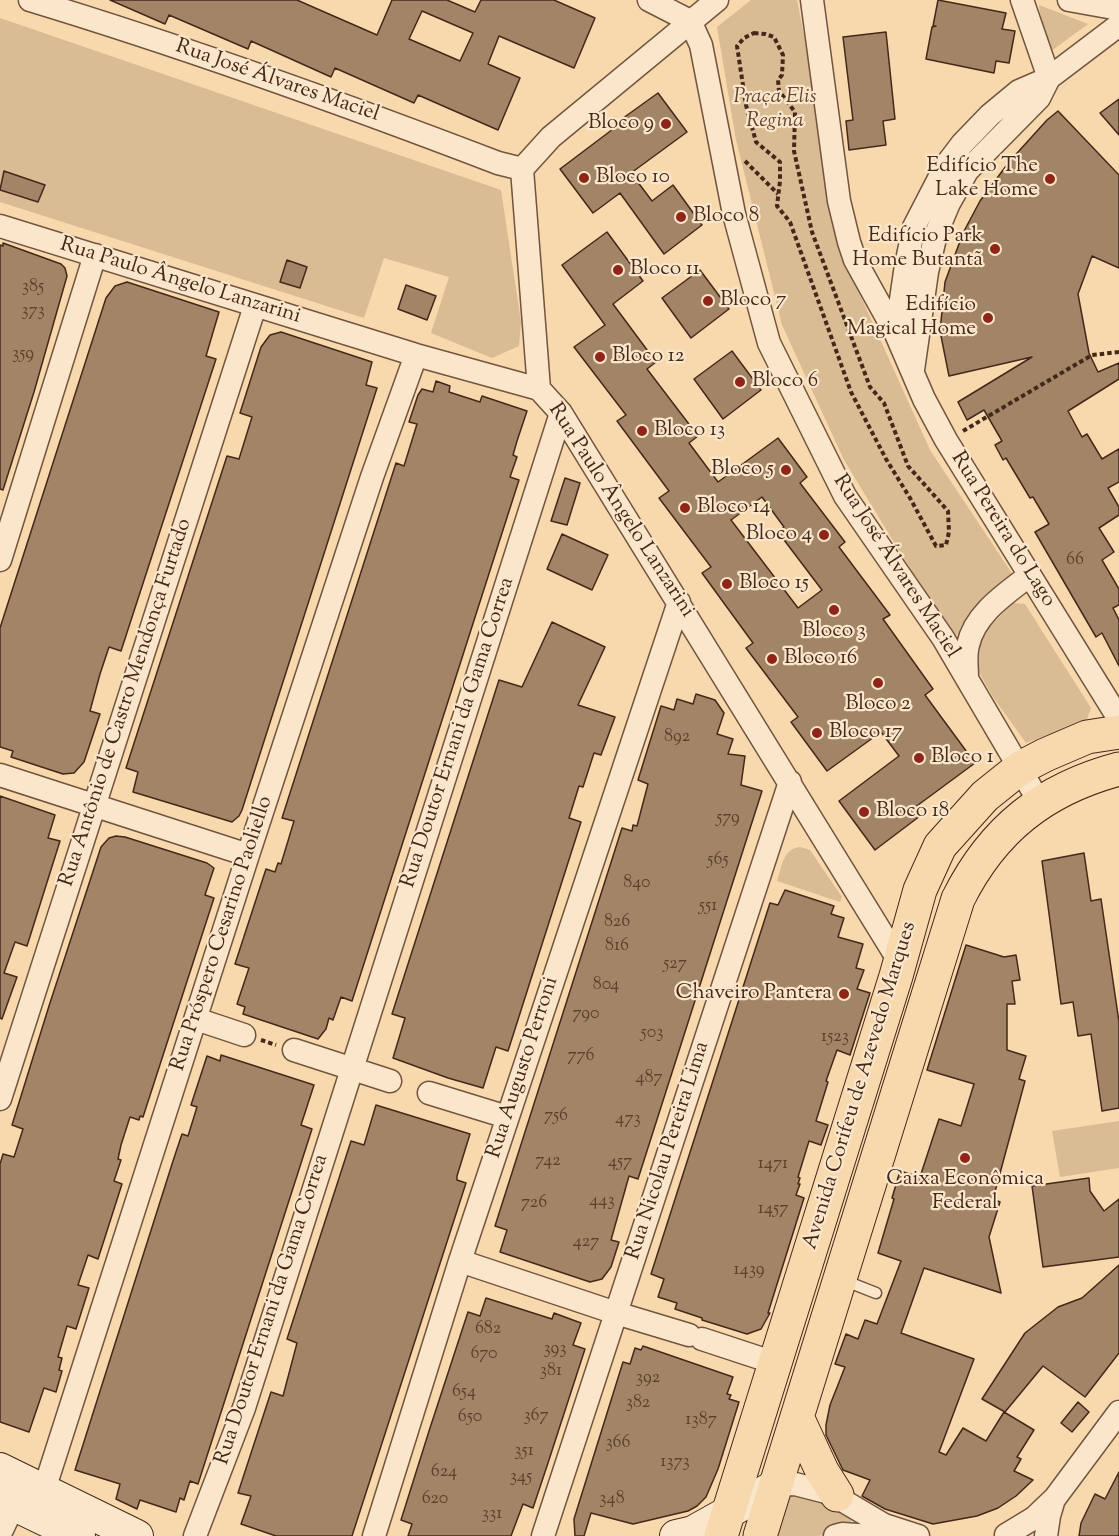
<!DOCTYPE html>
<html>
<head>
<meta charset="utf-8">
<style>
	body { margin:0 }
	canvas { display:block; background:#f7d9ad }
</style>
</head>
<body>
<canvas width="1119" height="1536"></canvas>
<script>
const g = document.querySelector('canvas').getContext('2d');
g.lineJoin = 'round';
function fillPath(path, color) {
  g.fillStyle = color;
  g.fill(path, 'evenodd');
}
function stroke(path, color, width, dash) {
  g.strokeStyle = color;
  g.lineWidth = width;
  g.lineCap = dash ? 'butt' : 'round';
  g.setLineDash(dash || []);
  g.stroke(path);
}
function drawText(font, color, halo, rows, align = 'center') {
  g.font = font + ' "Sorts Mill Goudy",serif';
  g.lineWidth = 4.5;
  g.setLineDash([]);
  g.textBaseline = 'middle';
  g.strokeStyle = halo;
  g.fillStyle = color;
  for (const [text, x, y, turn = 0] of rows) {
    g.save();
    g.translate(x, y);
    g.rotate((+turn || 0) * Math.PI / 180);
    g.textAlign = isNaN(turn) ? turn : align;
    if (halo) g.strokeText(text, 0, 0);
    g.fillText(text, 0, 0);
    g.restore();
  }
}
fillPath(new Path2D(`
	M751 0H797L818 106 843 257 930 450 1013 575C982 596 971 606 954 641L844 460 782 325 736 140 717 27Z
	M1039 5 1088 24 1046 55Z
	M0 18 501 190 521 322 519 346 492 358 431 333 449 277 384 258 364 318 0 202Z
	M1012 603 1025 604 1091 708 1086 722 1026 743 993 697 976 667 981 637Z
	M800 847 810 850 842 897 840 902 777 881C782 866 783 849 800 847Z
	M1119 1121V1168L1060 1177 1052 1131Z
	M788 1495 828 1502 854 1515 848 1529 818 1536H776Z`), '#d9bb94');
const building = new Path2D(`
	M110 0H297L377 35 392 0H447L475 12 481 0H554L595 18 574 68 499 36 488 64 520 78 498 130 418 95 414 103 335 68 331 77 251 41 248 49 169 15 165 24ZM422 11 473 33 460 61 409 39Z
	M938 0 1006 13 1002 29 1015 31 1009 63 996 61 994 73 926 59 932 27 936 26H933Z
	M886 32 895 119 883 121 886 145 849 150 846 121 853 120 843 37Z
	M658 93 687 132 631 173 652 201 673 185 702 225 664 254 620 193 593 213 560 169 621 123 619 121Z
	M1119 99V135L1100 113Z
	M1058 111 1119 175V268L1092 256 1078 294 1089 353 1098 372 1119 363V379L1068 411 1082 437 1087 434 1102 459 1119 449V482L1108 488 1119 507V515L1099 528 1114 552 1102 560 1119 589V605L1113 608 1119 620V666L1102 633 1096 637 1035 532 1049 524 1033 497 1030 498 1006 458 1003 460 995 445 1002 441 984 410 967 420 958 402 1032 357 949 376 940 331 945 282 963 233 980 201 1009 162 1047 120Z
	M4 171 45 185 38 202 0 190Z
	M607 232 643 281 613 304 656 362 647 369 698 436 689 443 718 482 778 438 807 477 800 483 845 542 839 547 890 615 883 619 933 689 925 695 975 763 914 808 920 816 875 850 839 801 899 756 881 732 827 771 791 722 798 717 746 648 753 643 702 573 711 567 659 498 669 491 617 421 626 415 574 347 605 325 562 265ZM762 497 784 527 778 532 822 590 798 608 731 520Z
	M3 243 61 264 65 268 67 276 34 392 3 490 0 489V245L3 246Z
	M287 260 307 267 300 288 280 282Z
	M700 270 729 309 691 338 662 298Z
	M127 282 219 312 206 356 216 359 121 651 109 647 100 674 90 711 100 714 84 762 74 773 63 774 11 757 13 751 0 747V628L106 298 115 286Z
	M406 285 436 296 427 320 398 309Z
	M281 332 372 362 366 385 377 388 242 810 239 816 232 822 133 792 138 772 126 768 227 456 239 459 252 417 240 413 261 347 270 335Z
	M732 351 761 390 723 419 694 379Z
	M436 381 450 386 449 392 480 402 482 396 527 411 517 441 513 455 517 457 510 477 519 480 352 1001 341 997 333 1020 329 1018 326 1029 318 1039 243 1014 245 1007 237 1004 249 968 235 964 266 869 275 872 278 863 281 864 294 821 282 818 396 463 404 466 417 424 409 422 418 395 422 389 433 392Z
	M565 478 580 483 567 525 551 521Z
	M562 534 608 555 592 590 547 569Z
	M552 622 605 647 578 705 615 717 601 755 594 753 583 787 579 786 569 818 581 822 508 1051 496 1047 483 1088 448 1078 393 1058 405 1018 392 1014 499 680 522 687Z
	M696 694 715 700 724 713 717 734 733 739 728 754 745 756 741 785 762 791 638 1179 629 1176 611 1240 619 1242 611 1267 602 1279 590 1282 500 1252 507 1230 495 1226 622 828 632 831 633 825 637 826 648 784 638 780 661 706 674 710 677 699 693 704Z
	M0 796 55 815 48 838 60 841 27 946 15 942 4 973 17 977 2 1019 0 1018Z
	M116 836 125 837 207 863 214 868 205 895 214 898 143 1117 140 1116 139 1120 130 1117 121 1145 118 1159 121 1160 114 1181 122 1184 98 1259 88 1255 78 1285 89 1288 76 1329 67 1326 58 1357 62 1358 59 1370 62 1371 56 1392 44 1388 29 1432 0 1422V1164L3 1154 14 1157 23 1129 12 1125 49 1006 101 847 109 838Z
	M1084 853 1091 901 1101 899 1119 1022V1108L1102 1111 1091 1034 1078 1036 1073 1002 1061 1004 1042 861Z
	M785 890 834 906 831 914 844 918 838 937 863 944 856 968 864 970 857 989 870 993 850 1055 837 1050 826 1081 828 1082 816 1121 828 1125 821 1145 809 1141 798 1177 800 1178 798 1184H800L796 1195 804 1198 768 1313H770L761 1329 747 1334 702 1320V1318L675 1309 677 1303 658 1297 664 1279 651 1274 770 903 778 905Z
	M966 945 1004 957 1016 955 1020 980 1012 981 1015 1004H1007V1050L1026 1056 1019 1079 1025 1081 993 1199 1000 1202 989 1237 1001 1293 924 1268 901 1333 974 1359 939 1452 946 1455 963 1428 986 1441 1004 1412 1034 1430 1017 1457 1021 1459 1014 1471 1033 1480 1016 1496 998 1508 977 1516 933 1524 885 1509 862 1496 870 1480 843 1470 826 1435V1425L830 1405 845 1367 835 1364 846 1334 858 1339 865 1320 877 1324 901 1261 878 1253 894 1199 892 1198 900 1171 920 1177 939 1119 961 1126 974 1084 927 1070Z
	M221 1055 314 1085 301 1125 312 1129 198 1484 190 1481 184 1500 180 1498 176 1512 140 1500 137 1509 116 1499 120 1484 75 1470 173 1161 182 1134 188 1136 197 1107 191 1105 207 1056 220 1061Z
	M376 1105 470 1134 457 1176V1180L466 1183 352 1536H276L241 1524 251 1496 238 1493 271 1392 283 1396 297 1343 287 1339 351 1141 364 1145Z
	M1089 1178 1090 1191 1104 1211 1119 1199V1257L1043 1267 1032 1186Z
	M1119 1265V1353L1085 1397 1043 1366 1005 1412 982 1399 1025 1333 1058 1307 1082 1298Z
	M486 1298 552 1319 554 1313 581 1323 573 1345 585 1349 547 1466 533 1508 523 1504 511 1536H408L412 1524 401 1520 430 1428 468 1312 480 1316Z
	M643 1346 733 1377 727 1394 731 1395 729 1399 739 1402 718 1469 706 1497 697 1506 688 1511 633 1524 591 1513 584 1536H575L574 1519 623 1362 630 1364 635 1348 641 1350Z
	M1078 1402 1089 1412 1072 1432 1061 1423Z
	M1119 1472V1536H1079L1081 1523 1095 1494 1105 1499Z`);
fillPath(building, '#a28466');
stroke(building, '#45281a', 1.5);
const lane = new Path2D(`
	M843 1280 876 1293`);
const street = new Path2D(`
	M30 0C188 48 344 104 498 163L522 169
	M649 0 690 21 701 45 734 214 769 343 845 496 943 638 1040 803
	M812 0 839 201 849 242 855 260 896 334 924 399 946 440 1119 719
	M1069 0 1119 9
	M0 226 416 355 539 389 561 413 899 961
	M896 334 906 265 914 227 946 165 962 144 990 115 1019 91 1049 78 1119 25
	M913 370 927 272 936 234 949 203 967 171 1039 98 1049 78 1022 0
	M539 389 522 169 551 137 717 0
	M0 560 95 255
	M967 678C967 667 965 655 968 645 975 613 1007 593 1030 575
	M0 775 248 855
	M196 1019 244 1035
	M294 1050 390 1081
	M429 1093 507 1117
	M0 1099 255 306
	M460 1261 616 1313 689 1335
	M702 1339 775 1363
	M777 1485 795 1484 830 1493 884 1525 918 1536
	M38 1502 44 1490 248 855 372 477 416 355
	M0 1534 20 1492
	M1006 1535 1034 1518 1055 1498 1119 1412
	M195 1536 244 1408 561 413
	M374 1536 460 1261 679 602
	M543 1536 790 782
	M835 1536 842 1534 873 1536
	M1046 1536 1049 1516 1054 1499`);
const secondary = new Path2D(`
	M0 1469 137 1536
	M0 1498 79 1536
	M676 1536 693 1532 777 1485`);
const primary = new Path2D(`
	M798 1419 822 1471 837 1495
	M721 1536 896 976 920 890 940 846 985 796 1020 768 1045 755 1087 737 1119 732
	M760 1536 958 899C993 829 1044 789 1119 769`);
stroke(lane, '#72543f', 13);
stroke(street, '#72543f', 25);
stroke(secondary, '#45281a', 34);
stroke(primary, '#45281a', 35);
stroke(new Path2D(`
	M754 33 765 34 774 37 783 55 782 75 778 80 779 91 795 112 794 151 812 232 870 387 884 403 908 466 948 511 949 532 946 545 936 546 910 498 886 459 851 392 790 222 777 206 780 181V162L756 142 746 105 737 46 744 38Z
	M745 161 778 194
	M963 431 1092 355 1119 352
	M261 1040 276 1045`), '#45281a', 4, [4.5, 3]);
stroke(lane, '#fae6ca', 10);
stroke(street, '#fae6ca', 22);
stroke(secondary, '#fae6ca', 32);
stroke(primary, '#f7d9ad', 33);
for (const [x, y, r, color] of [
	[666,124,6,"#8f2418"],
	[584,178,6,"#8f2418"],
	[1050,179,6,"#8f2418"],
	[681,217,6,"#8f2418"],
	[995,249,6,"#8f2418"],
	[618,270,6,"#8f2418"],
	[708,301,6,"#8f2418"],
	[988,318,6,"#8f2418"],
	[600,357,6,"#8f2418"],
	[740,382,6,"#8f2418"],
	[642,431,6,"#8f2418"],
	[786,470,6,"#8f2418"],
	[685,508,6,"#8f2418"],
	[824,535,6,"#8f2418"],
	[727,584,6,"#8f2418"],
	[834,610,6,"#8f2418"],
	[772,659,6,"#8f2418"],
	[878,683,6,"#8f2418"],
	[817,733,6,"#8f2418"],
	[919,758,6,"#8f2418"],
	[864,812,6,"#8f2418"],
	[844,994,6,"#8f2418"],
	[965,1158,6,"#8f2418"]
]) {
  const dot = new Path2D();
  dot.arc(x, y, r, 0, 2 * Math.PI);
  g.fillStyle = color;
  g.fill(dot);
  stroke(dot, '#fae6ca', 2);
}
drawText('18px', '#5c3f2d', null, [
	["385",33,288],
	["373",33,312],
	["359",23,355],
	["66",1075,561],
	["892",677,738],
	["579",728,819],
	["565",718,861],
	["840",637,884],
	["551",708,907],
	["826",617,923],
	["816",617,947],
	["527",675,965],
	["804",606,986],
	["790",586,1015],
	["503",652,1034],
	["1523",835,1038],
	["776",581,1057],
	["487",649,1079],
	["756",556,1117],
	["473",628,1120],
	["742",548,1162],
	["457",620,1163],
	["1471",773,1165],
	["443",602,1202],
	["726",534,1204],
	["1457",773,1210],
	["427",586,1243],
	["1439",749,1271],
	["682",488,1330],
	["393",555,1350],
	["670",484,1355],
	["381",551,1372],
	["392",648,1379],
	["654",464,1393],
	["382",638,1404],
	["367",536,1417],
	["650",470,1418],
	["1387",701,1421],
	["366",618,1444],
	["351",524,1452],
	["1373",675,1463],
	["624",444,1473],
	["345",521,1478],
	["620",435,1500],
	["348",612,1500],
	["331",492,1515]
]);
drawText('21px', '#45281a', '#fae6ca', [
	["Rua José Álvares Maciel",277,82,19],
	["Rua Paulo Ângelo Lanzarini",180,282,17],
	["Rua Paulo Ângelo Lanzarini",620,511,57],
	["Rua Pereira do Lago",1002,530,58],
	["Rua José Álvares Maciel",895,567,57],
	["Rua Antônio de Castro Mendonça Furtado",127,703,-72],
	["Rua Doutor Ernani da Gama Correa",459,733,-72],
	["Rua Próspero Cesarino Paoliello",223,934,-72],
	["Rua Augusto Perroni",524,1068,-72],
	["Avenida Corifeu de Azevedo Marques",861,1086,-73],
	["Rua Nicolau Pereira Lima",669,1151,-72],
	["Rua Doutor Ernani da Gama Correa",273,1310,-72]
]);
drawText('italic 21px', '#634532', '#fae6ca', [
	["Praça Elis",775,98],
	["Regina",775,122]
]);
drawText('21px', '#45281a', '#fae6ca', [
	["Bloco 9",654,124,"right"],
	["Edifício The",1038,167,"right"],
	["Lake Home",1038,191,"right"],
	["Bloco 10",596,178],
	["Bloco 8",693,217],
	["Edifício Park",983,237,"right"],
	["Home Butantã",983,261,"right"],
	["Bloco 11",630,270],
	["Bloco 7",720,301],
	["Edifício",976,306,"right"],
	["Magical Home",976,330,"right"],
	["Bloco 12",612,357],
	["Bloco 6",752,382],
	["Bloco 13",654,431],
	["Bloco 5",774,470,"right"],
	["Bloco 14",697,508],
	["Bloco 4",812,535,"right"],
	["Bloco 15",739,584],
	["Bloco 3",834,632,"center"],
	["Bloco 16",784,659],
	["Bloco 2",878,705,"center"],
	["Bloco 17",829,733],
	["Bloco 1",931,758],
	["Bloco 18",876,812],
	["Chaveiro Pantera",832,994,"right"],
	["Caixa Econômica",965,1180,"center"],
	["Federal",965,1204,"center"]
], 'left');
</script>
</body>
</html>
